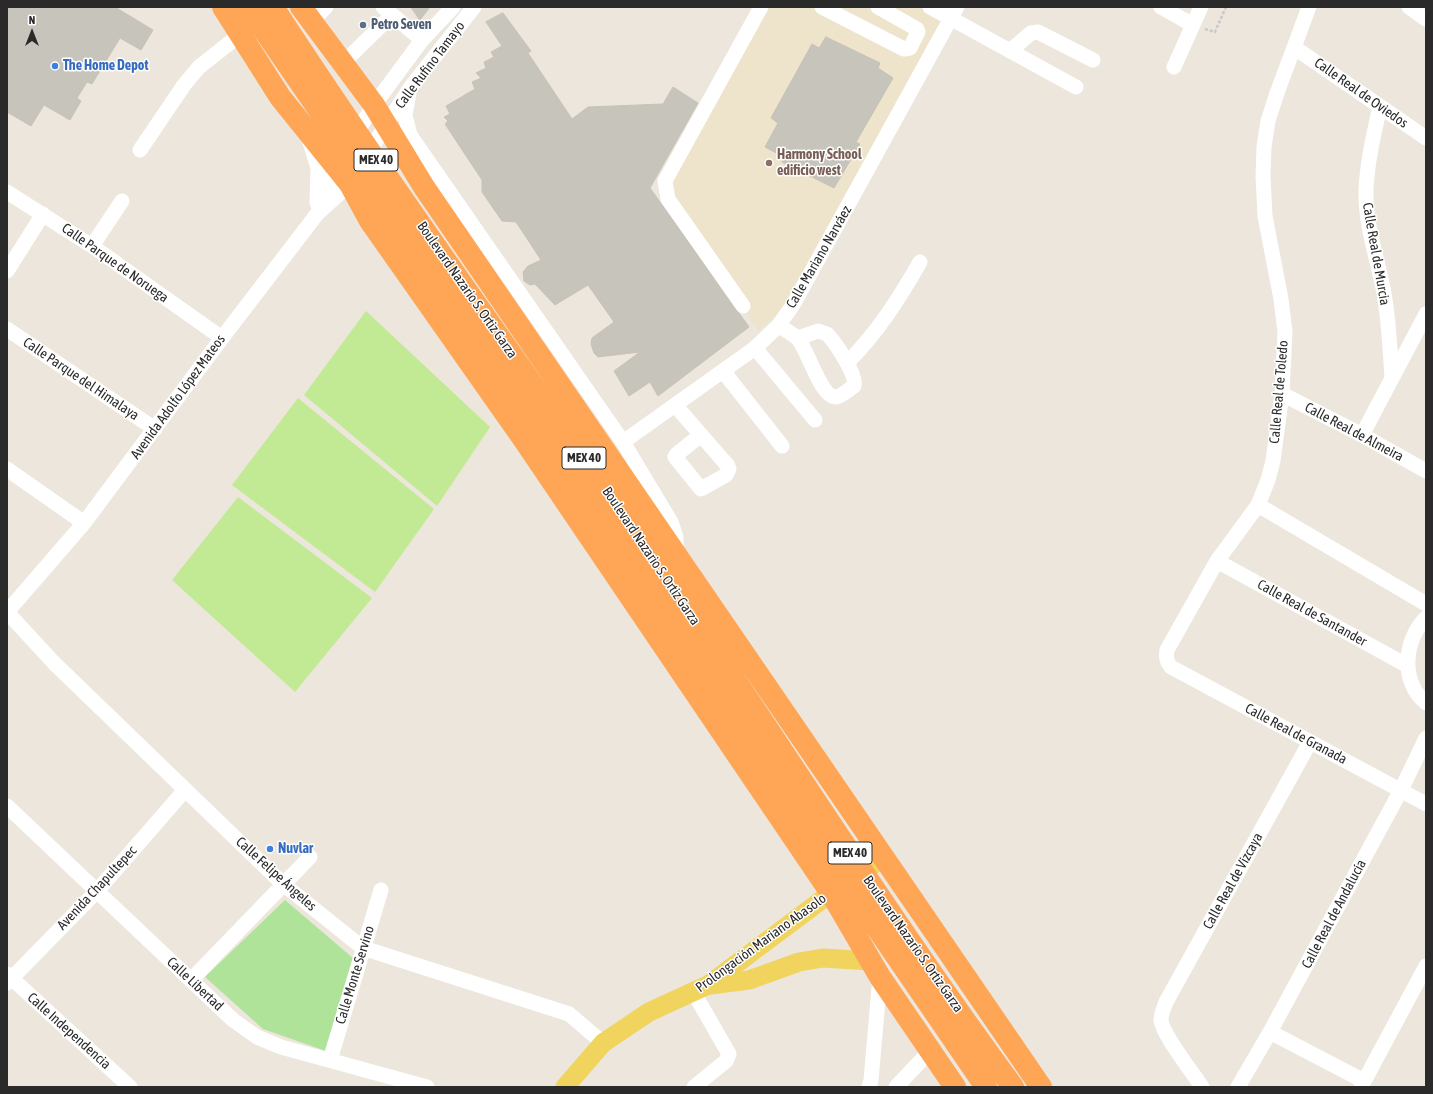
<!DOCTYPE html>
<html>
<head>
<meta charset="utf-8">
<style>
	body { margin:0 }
	#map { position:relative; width:1433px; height:1094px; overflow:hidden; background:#ece6dc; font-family:"Asap Condensed",sans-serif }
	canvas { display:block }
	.frame { position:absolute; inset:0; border:8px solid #2a2a2a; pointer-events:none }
	.north { position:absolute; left:12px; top:12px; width:40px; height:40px; -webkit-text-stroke:3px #fff; paint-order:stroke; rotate:0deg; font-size:11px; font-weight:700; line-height:16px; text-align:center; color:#2a2a2a }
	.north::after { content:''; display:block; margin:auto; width:14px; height:18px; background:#2a2a2a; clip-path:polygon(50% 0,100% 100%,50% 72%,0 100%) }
</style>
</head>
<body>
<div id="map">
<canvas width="1433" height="1094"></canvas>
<div class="frame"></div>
<div class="north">N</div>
</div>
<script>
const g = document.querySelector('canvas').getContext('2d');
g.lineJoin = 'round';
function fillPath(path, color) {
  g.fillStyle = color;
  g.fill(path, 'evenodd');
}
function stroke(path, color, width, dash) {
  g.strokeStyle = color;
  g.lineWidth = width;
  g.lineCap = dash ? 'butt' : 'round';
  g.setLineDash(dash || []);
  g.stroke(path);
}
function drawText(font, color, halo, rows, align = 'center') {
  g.font = font + ' "Asap Condensed",sans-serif';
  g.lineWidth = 3;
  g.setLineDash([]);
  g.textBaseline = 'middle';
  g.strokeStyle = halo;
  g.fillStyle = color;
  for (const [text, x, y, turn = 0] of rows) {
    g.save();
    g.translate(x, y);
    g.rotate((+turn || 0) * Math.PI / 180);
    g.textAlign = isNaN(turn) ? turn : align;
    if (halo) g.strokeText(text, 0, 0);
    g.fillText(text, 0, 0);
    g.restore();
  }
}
fillPath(new Path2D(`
	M761 7H922L944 18 794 298 759 331 668 199V173Z`), '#eee4cc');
fillPath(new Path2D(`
	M285 900 354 959 326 1051 263 1029 205 977Z`), '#afe399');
fillPath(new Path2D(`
	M366 311 490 427 437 506 304 395Z
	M298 398 434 509 375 592 232 485Z
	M238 497 372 598 295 692 172 580Z`), '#c2ea94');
const building = new Path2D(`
	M7 7H115L153 30 141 50 120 38 92 84 87 82 77 98 81 101 70 120 44 105 31 126 7 112Z
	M411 7H430L420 20Z
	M503 13 531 51 528 53 572 119 588 107 663 104 673 87 698 103 650 188 749 327 658 396 650 382 629 396 614 371 640 352 598 357 594 353 591 344 592 338 614 322 588 285 555 305 535 284 530 285 524 281 523 272 528 266 541 260 516 222 502 221 482 192V180L445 124 448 121 444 117 450 114 446 106 475 89 472 82 481 78 476 73 486 68 484 62 494 57 491 52 502 46 486 22Z
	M826 37 880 63 878 68 893 78 856 142 860 144 834 188 782 162 784 157 765 147 778 123 771 118 812 44 819 48Z`);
fillPath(building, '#c7c4bb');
stroke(building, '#c8c2b6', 1);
stroke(new Path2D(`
	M1205 29 1215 32 1226 7`), '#c8c8c8', 2.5, [3, 2]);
stroke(new Path2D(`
	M383 7 422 40
	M822 7 904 49 910 48 918 32 917 29 878 7
	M930 7 1076 87
	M1161 7 1193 25
	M1309 7 1277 93 1268 121 1264 147 1263 176 1265 216 1281 299 1285 332 1282 394 1273 461 1268 480 1258 505 1217 561 1167 650C1166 657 1166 661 1171 667L1426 804
	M1409 7 1426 19
	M311 22 326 7
	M1295 48 1426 138
	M1010 51 1031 33 1038 32 1093 60
	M342 64 392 15
	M1174 67 1201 7
	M409 93 405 115 410 135 623 442 671 522 676 537V553
	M1380 106C1374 134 1367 162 1366 191 1365 225 1378 260 1384 293 1389 321 1390 350 1392 378
	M309 139 318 168 317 203
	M352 140 374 105 422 40 453 7
	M140 150 184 85 199 67 241 34
	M365 158 410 88 474 7
	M7 192 92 246 222 338
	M318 212 339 160
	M92 246 122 201
	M7 271 43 214
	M743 306 668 199 665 181 761 7
	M778 326C784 329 792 333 797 338 807 347 820 396 835 397 842 397 849 389 854 386 858 376 835 342 827 334L818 331 798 338
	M7 329 155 429
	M755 348 815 420
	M847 363C877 333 899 299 920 262
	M723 371 782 446
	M1282 394 1362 435 1426 471
	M675 405 728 466 729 469 726 475 701 489 675 457 677 454 701 435
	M1362 435 1426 314
	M623 442 755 348 778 326 793 305 957 7
	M7 469 84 523
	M1258 505 1426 604
	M1217 561 1408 666
	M7 612 84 523 222 338 317 214 350 184 354 177
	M7 612 54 663 283 884 363 948 569 1014 603 1043
	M1426 618C1404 639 1400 682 1426 703
	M7 806 233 1020 257 1037 281 1047 427 1087
	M7 974 130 1087
	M191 980 310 857
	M7 983 97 891 185 790
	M694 993 729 1054 726 1061 694 1087
	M1270 1032 1364 1081
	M330 1060 381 890
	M869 1087 871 1080 880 977
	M896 1087 931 1050
	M1202 1087C1193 1073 1162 1034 1161 1020 1161 1014 1164 1007 1166 1002L1310 742
	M1238 1087 1270 1032 1401 790 1426 738
	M1361 1087 1426 966`), '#fff', 15);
stroke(new Path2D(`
	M710 985 749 980 799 962 823 958 871 961
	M565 1087 603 1043 649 1012 708 985 831 893 883 858`), '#f0d45d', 19);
stroke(new Path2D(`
	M223 7 280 97 350 184 370 221 524 440 831 893 880 977 955 1087
	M248 7 638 573 768 769 986 1087
	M273 7C390 187 518 360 639 538 765 720 882 909 1013 1087
	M301 7 374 105 424 187 1041 1087`), '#fea656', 22);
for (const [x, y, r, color] of [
	[363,25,4,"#5c6f8a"],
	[55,66,4,"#3f7fe0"],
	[769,163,4,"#8d6e63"],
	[270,849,4,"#3f7fe0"]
]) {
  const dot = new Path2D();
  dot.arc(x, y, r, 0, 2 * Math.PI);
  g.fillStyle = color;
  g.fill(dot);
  stroke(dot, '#fff', 1.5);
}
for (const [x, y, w] of [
	[376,160,44],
	[584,458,44],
	[850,853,44]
]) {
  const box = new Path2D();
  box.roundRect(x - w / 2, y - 11, w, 22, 3);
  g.fillStyle = '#fff';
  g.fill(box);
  stroke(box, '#2a2a2a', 1);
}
drawText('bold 13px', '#2a2a2a', null, [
	["MEX 40",376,160],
	["MEX 40",584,458],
	["MEX 40",850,853]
]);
drawText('bold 14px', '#4e5e75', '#fff', [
	["Petro Seven",371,25]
], 'left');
drawText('14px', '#2a2a2a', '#fff', [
	["Calle Rufino Tamayo",430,65,-53],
	["Calle Real de Oviedos",1361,93,35],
	["Calle Real de Murcia",1376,254,80],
	["Calle Mariano Narváez",819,257,-60],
	["Calle Parque de Noruega",115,263,35],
	["Boulevard Nazario S. Ortiz Garza",467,290,55],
	["Calle Parque del Himalaya",81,379,34],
	["Calle Real de Toledo",1279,392,-85],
	["Avenida Adolfo López Mateos",178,397,-54],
	["Calle Real de Almeira",1354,432,28],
	["Boulevard Nazario S. Ortiz Garza",651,556,56],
	["Calle Real de Santander",1312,613,29],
	["Calle Real de Granada",1296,734,28],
	["Calle Felipe Ángeles",276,874,42],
	["Calle Real de Vizcaya",1233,881,-61],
	["Avenida Chapultepec",97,888,-47],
	["Calle Real de Andalucía",1334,914,-62],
	["Prolongación Mariano Abasolo",761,943,-36],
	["Boulevard Nazario S. Ortiz Garza",913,944,55],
	["Calle Monte Servino",355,975,-73],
	["Calle Libertad",195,984,43],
	["Calle Independencia",69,1031,42]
]);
drawText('bold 14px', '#366cbe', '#fff', [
	["The Home Depot",63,66],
	["Nuvlar",278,849]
], 'left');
drawText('bold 14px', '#785e54', '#fff', [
	["Harmony School",777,155],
	["edificio west",777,171]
], 'left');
</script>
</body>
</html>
